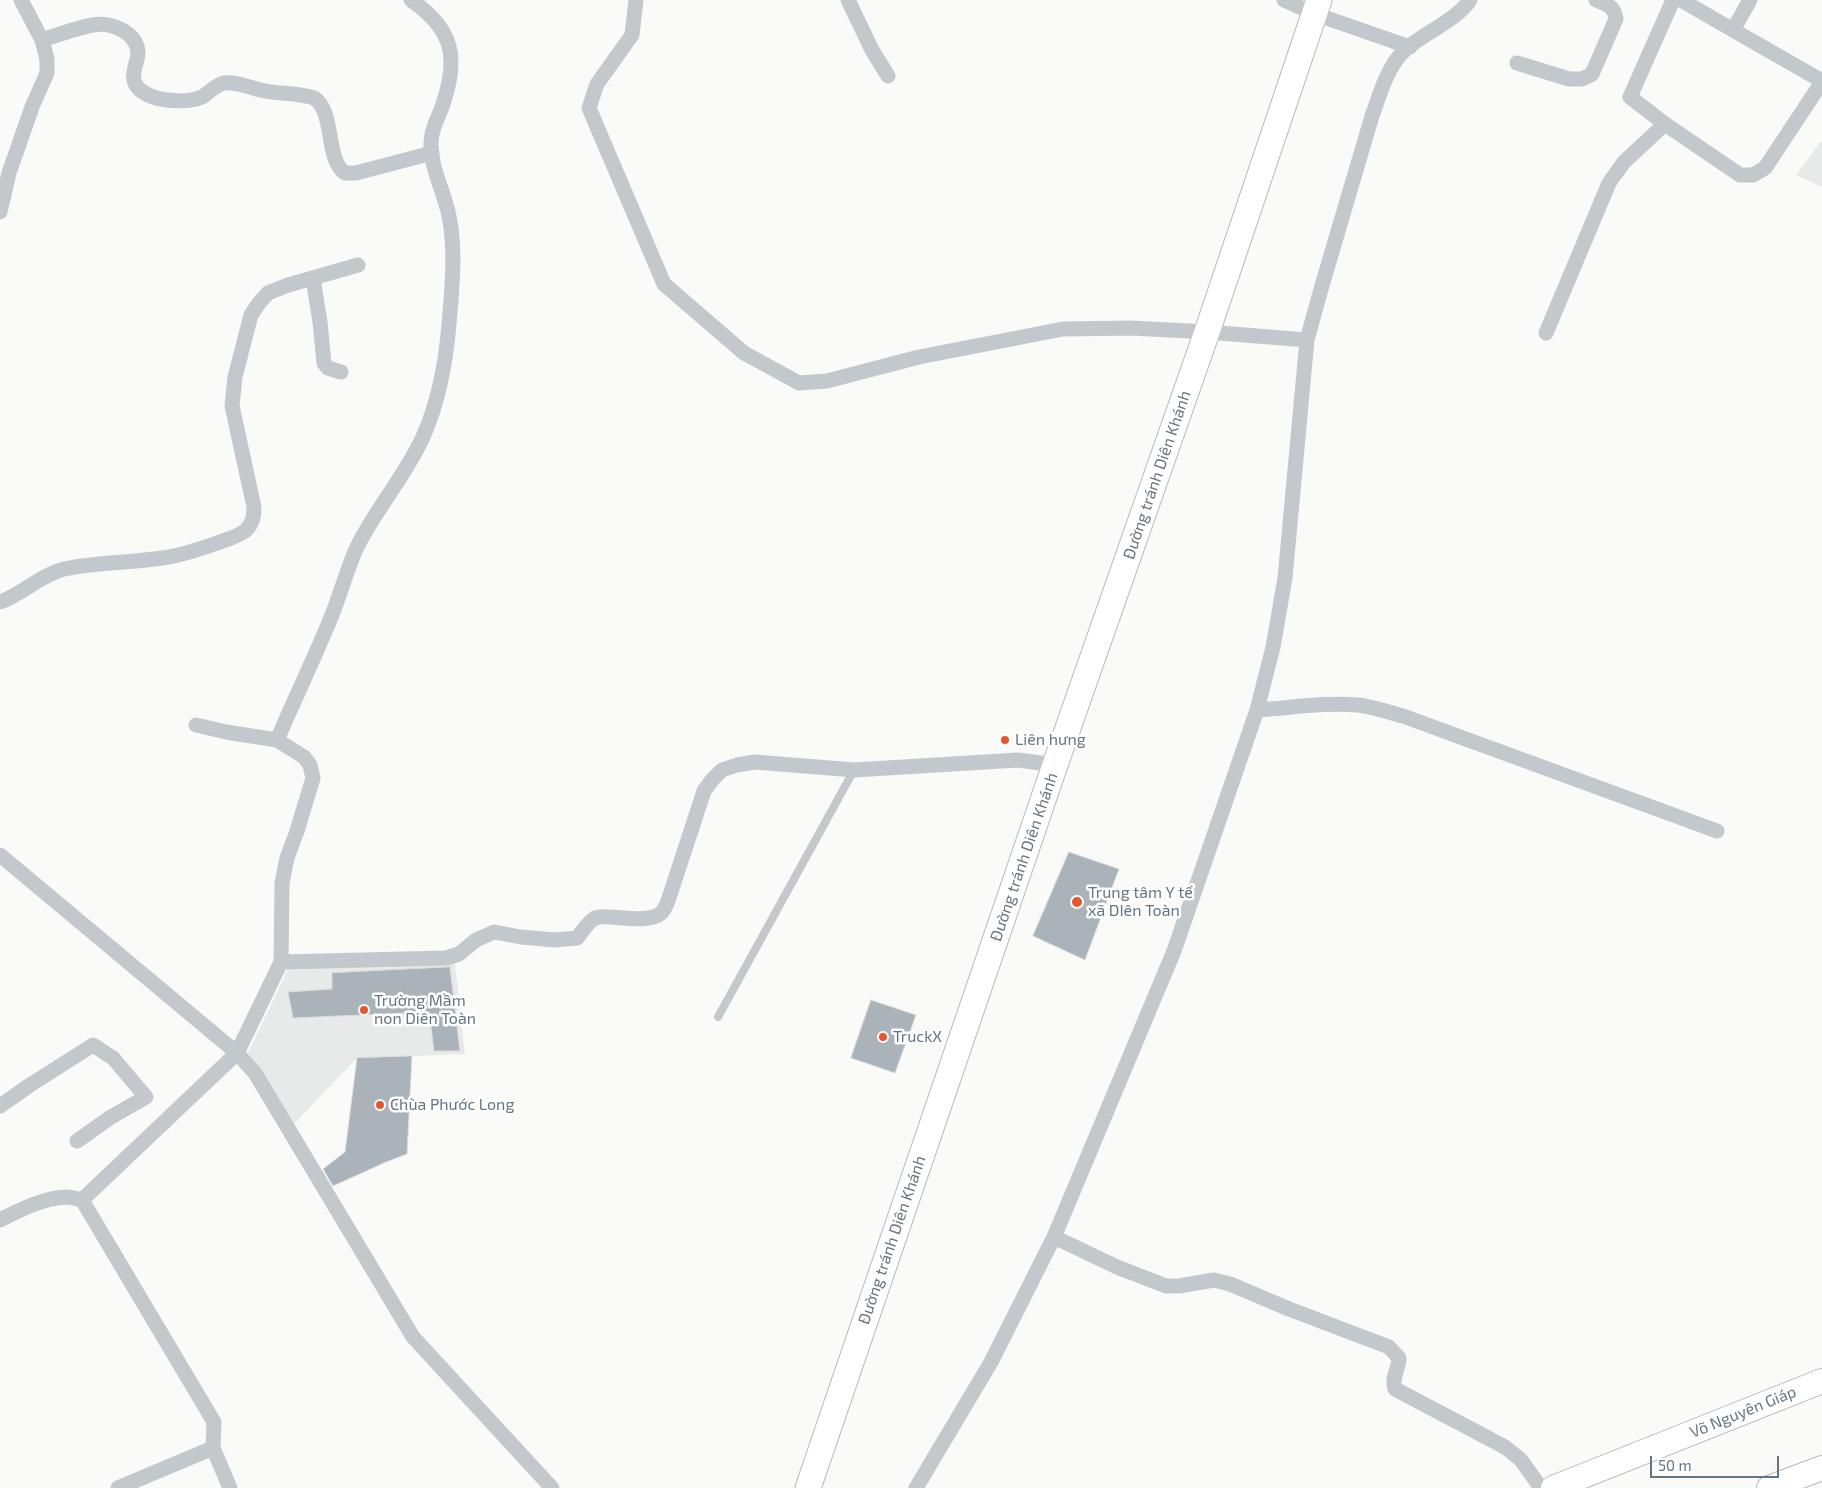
<!DOCTYPE html>
<html>
<head>
<meta charset="utf-8">
<style>
  body { margin:0 }
  #map { position:relative; width:1822px; height:1488px; overflow:hidden; background:#fafaf8; font-family:"Exo 2",sans-serif }
  canvas { display:block }
  .scale { position:absolute; left:1650px; top:1456px; width:129px; height:22px; box-sizing:border-box; border:2px solid #657683; border-top:0; padding-left:6px; font-size:15px; line-height:18px; white-space:nowrap; color:#657683; -webkit-text-stroke:4px #fff; paint-order:stroke }
</style>
</head>
<body>
<div id="map">
<canvas width="1822" height="1488"></canvas>
<div class="scale">50 m</div>
</div>
<script>
const g = document.querySelector('canvas').getContext('2d');
g.lineJoin = 'round';
function fillPath(path, color) {
  g.fillStyle = color;
  g.fill(path, 'evenodd');
}
function stroke(path, color, width, dash) {
  g.strokeStyle = color;
  g.lineWidth = width;
  g.lineCap = dash ? 'butt' : 'round';
  g.setLineDash(dash || []);
  g.stroke(path);
}
function label(font, color, halo, rows, align = 'center') {
  g.font = font + ' "Exo 2",sans-serif';
  g.lineWidth = 5;
  g.setLineDash([]);
  g.textBaseline = 'middle';
  g.strokeStyle = halo;
  g.fillStyle = color;
  for (const [text, x, y, turn = 0] of rows) {
    g.save();
    g.translate(x, y);
    g.rotate((+turn || 0) * Math.PI / 180);
    g.textAlign = isNaN(turn) ? turn : align;
    if (halo) g.strokeText(text, 0, 0);
    g.fillText(text, 0, 0);
    g.restore();
  }
}
fillPath(new Path2D(`
  M 1822,140 L 1822,187 L 1796,175 Z
  M 455,963 L 465,1054 L 357,1058 L 290,1128 L 271,1089 L 248,1053 L 289,967 Z`), '#e8e9e9');
const building = new Path2D(`
  M 1069,852 L 1119,869 L 1085,960 L 1033,936 Z
  M 450,967 L 460,1051 L 434,1051 L 429,1012 L 293,1018 L 288,992 L 332,989 L 332,973 Z
  M 871,1000 L 916,1015 L 895,1073 L 851,1058 Z
  M 412,1056 L 407,1154 L 386,1162 L 333,1186 L 323,1169 L 345,1152 L 357,1058 Z`);
fillPath(building, '#aab3b9');
stroke(building, '#dcdcda', 1);
const primary = new Path2D(`
  M 1553,1488 L 1822,1381
  M 1769,1488 L 1822,1468`);
const trunk = new Path2D(`
  M 808,1488 L 1055,765 L 1207,332 L 1319,0`);
stroke(primary, '#b5babe', 26);
stroke(trunk, '#b4b9bd', 27);
stroke(new Path2D(`
  M 718,1017 L 854,770`), '#c3c8cc', 8);
stroke(new Path2D(`
  M 636,0 L 632,35 L 597,84 L 589,108 L 664,284 L 744,353 L 799,383 L 827,381 L 919,357 L 1063,329 L 1131,328 L 1207,332 L 1307,340
  M 848,0 L 872,50 L 888,76
  M 1284,0 L 1315,14 L 1410,47
  M 1673,0 L 1630,97 L 1665,124 L 1740,175 L 1753,175 L 1765,168 L 1822,82
  M 1681,0 L 1733,30
  M 1750,0 L 1733,30 L 1822,81
  M 42,40 C 58,35 76,28 93,25 C 111,22 138,32 138,54 C 137,63 132,71 134,80 C 136,89 145,94 153,97 C 166,101 189,103 202,97 C 209,93 215,85 224,83 C 237,81 252,89 265,91 C 281,94 299,93 314,98 C 335,111 325,159 345,173 L 356,173 L 432,153
  M 1517,63 L 1569,79 L 1582,79 L 1592,74 L 1616,19 C 1614,5 1607,5 1596,0
  M 0,212 L 9,173 L 32,107 L 47,73 L 47,59 L 42,40 L 21,0
  M 313,278 L 320,322 L 324,363 L 328,368 L 341,372
  M 1546,333 L 1609,183 L 1624,162 L 1665,124
  M 0,602 C 23,594 40,575 64,569 C 96,562 130,563 162,558 C 181,556 200,549 217,543 C 227,539 237,537 245,531 C 253,524 254,516 254,507 L 232,406 L 235,377 L 251,315 L 259,303 L 268,293 L 288,285 L 358,265
  M 1257,710 C 1290,708 1325,702 1358,705 C 1374,707 1388,712 1403,716 L 1717,831
  M 196,725 L 226,732 L 277,740
  M 0,855 L 237,1053 L 255,1073 L 413,1337 L 552,1488
  M 281,962 L 446,958 L 459,954 L 476,940 L 494,932 L 521,937 L 555,940 L 577,938 C 583,931 587,923 595,918 C 600,916 605,917 611,917 C 624,918 654,923 663,911 C 665,908 667,904 668,901 L 704,791 L 712,780 L 722,770 L 737,765 L 755,762 L 854,770 L 1018,760 L 1055,765
  M 0,1106 L 30,1085 L 93,1045 L 113,1058 L 146,1097 L 111,1117 L 77,1141
  M 82,1200 L 214,1422 L 213,1448 L 230,1488
  M 0,1220 C 20,1210 43,1198 66,1197 C 71,1197 77,1199 82,1200 L 237,1053 L 281,962 L 282,883 L 287,858 L 297,831 L 313,778 L 310,765 L 304,757 L 277,740 C 295,698 315,657 332,615 C 341,592 347,569 357,547 C 376,509 405,476 423,437 C 438,403 446,361 449,324 C 452,289 456,250 449,216 C 444,191 430,167 431,142 C 431,128 439,117 443,104 C 459,57 453,29 411,0
  M 1054,1237 L 1117,1267 L 1166,1286 L 1179,1286 L 1214,1280 L 1230,1284 L 1289,1309 L 1389,1347 L 1399,1358 C 1399,1369 1391,1377 1395,1389 L 1505,1447 L 1521,1460 L 1541,1488
  M 118,1488 L 213,1448
  M 916,1488 L 991,1362 L 1054,1237 L 1174,951 L 1257,710 L 1273,647 L 1285,578 L 1307,340 L 1321,289 L 1372,116 C 1379,97 1385,75 1397,59 C 1415,35 1454,24 1470,0`), '#c3c8cc', 15);
stroke(primary, '#fff', 24);
stroke(trunk, '#fff', 25);
for (const [x, y, r, color] of [
  [1005,740,5,"#e4572e"],
  [1077,902,6,"#e4572e"],
  [364,1010,5,"#e4572e"],
  [883,1037,5,"#e4572e"],
  [380,1105,5,"#e4572e"]
]) {
  const dot = new Path2D();
  dot.arc(x, y, r, 0, 2 * Math.PI);
  g.fillStyle = color;
  g.fill(dot);
  stroke(dot, '#fff', 2);
}
label('16px', '#657683', '#fff', [
  ["Đường tránh Diên Khánh",1157,475,-71],
  ["Đường tránh Diên Khánh",1024,857,-71],
  ["Đường tránh Diên Khánh",892,1240,-71],
  ["Võ Nguyên Giáp",1743,1412,-22]
]);
label('16px', '#657683', '#fff', [
  ["Liên hưng",1015,740],
  ["Trung tâm Y tế",1088,893],
  ["xã DIên Toàn",1088,911],
  ["Trường Mầm",374,1001],
  ["non Diên Toàn",374,1019],
  ["TruckX",893,1037],
  ["Chùa Phước Long",390,1105]
], 'left');
</script>
</body>
</html>
